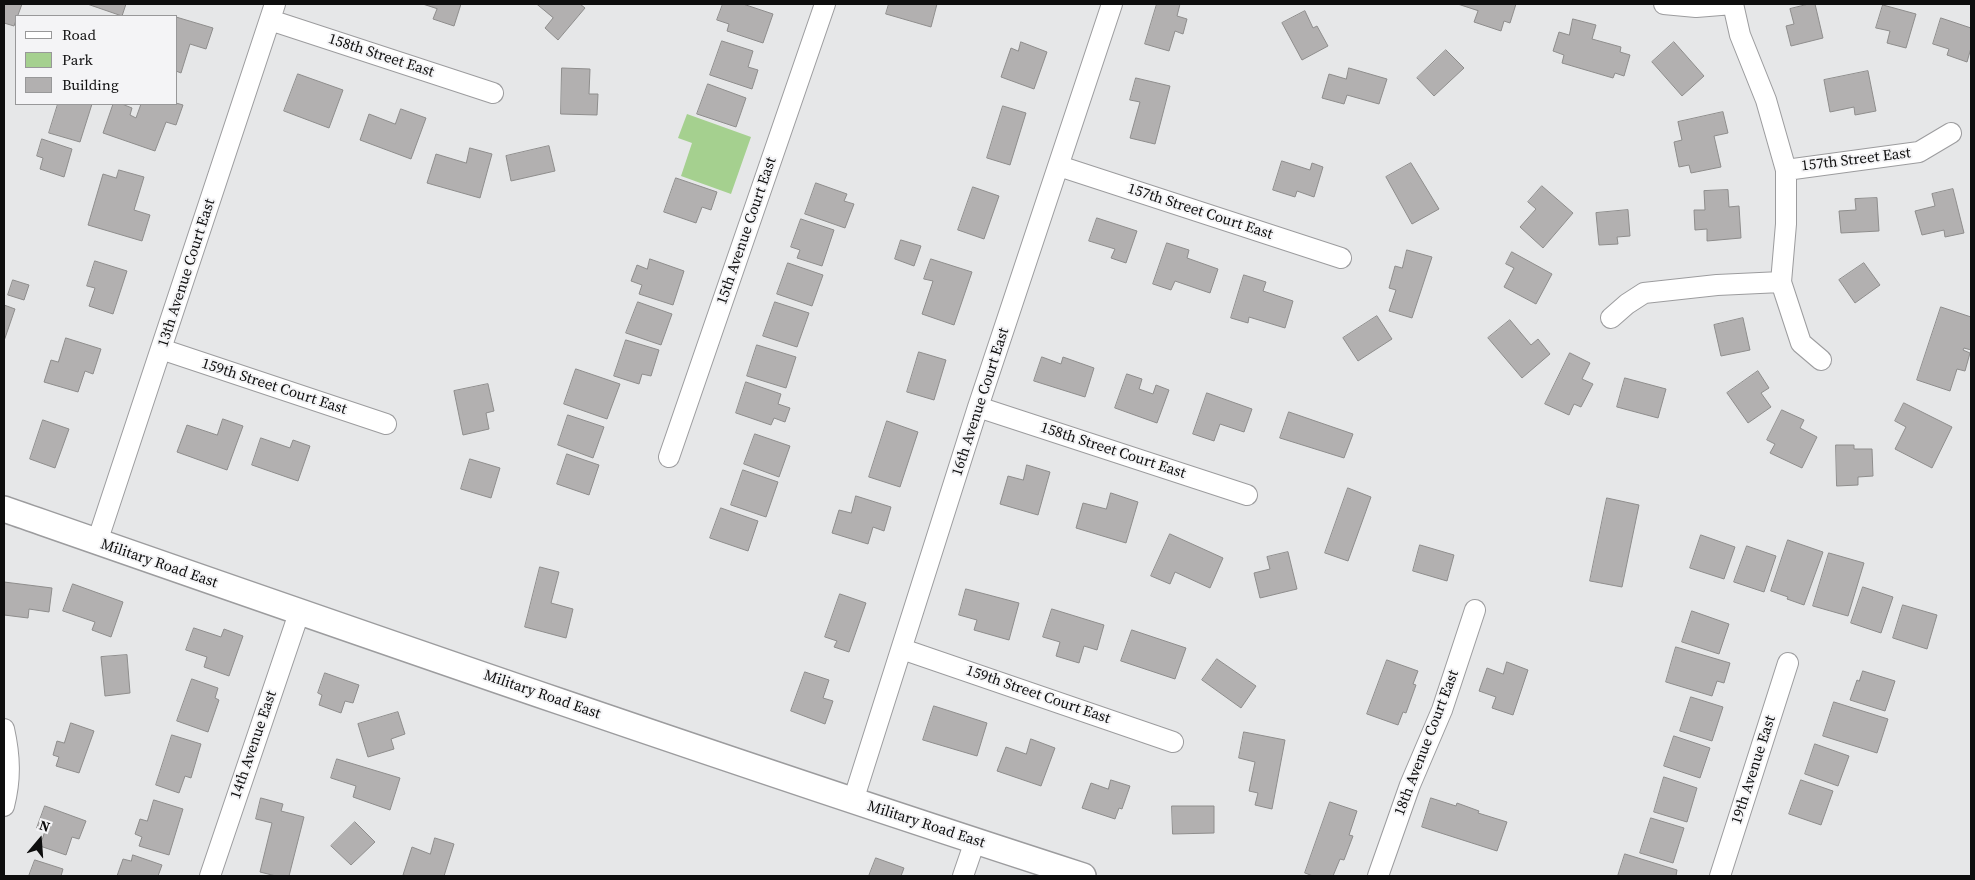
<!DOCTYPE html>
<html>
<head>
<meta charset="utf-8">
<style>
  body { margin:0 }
  #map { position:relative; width:1975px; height:880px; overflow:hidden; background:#e6e7e8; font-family:"Source Serif 4",serif }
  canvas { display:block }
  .frame { position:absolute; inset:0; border:5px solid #0e0e0e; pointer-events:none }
  .legend { position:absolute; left:15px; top:15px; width:162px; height:90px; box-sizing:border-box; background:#f4f4f6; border:1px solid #989899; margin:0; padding:6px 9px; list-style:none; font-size:15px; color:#0e0e0e }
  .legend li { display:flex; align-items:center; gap:10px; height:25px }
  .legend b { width:25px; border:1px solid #989899 }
  .north { position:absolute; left:15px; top:815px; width:50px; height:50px; -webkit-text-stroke:4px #f4f4f6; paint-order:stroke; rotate:18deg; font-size:14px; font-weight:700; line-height:20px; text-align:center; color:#0e0e0e }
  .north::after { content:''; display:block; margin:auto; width:18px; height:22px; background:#0e0e0e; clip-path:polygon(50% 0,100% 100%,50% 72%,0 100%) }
</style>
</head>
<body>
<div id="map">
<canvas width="1975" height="880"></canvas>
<div class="frame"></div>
<ul class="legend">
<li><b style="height:6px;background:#fff"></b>Road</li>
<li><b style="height:14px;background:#a5d08f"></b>Park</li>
<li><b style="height:14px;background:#b2b0b0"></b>Building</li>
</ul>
<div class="north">N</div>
</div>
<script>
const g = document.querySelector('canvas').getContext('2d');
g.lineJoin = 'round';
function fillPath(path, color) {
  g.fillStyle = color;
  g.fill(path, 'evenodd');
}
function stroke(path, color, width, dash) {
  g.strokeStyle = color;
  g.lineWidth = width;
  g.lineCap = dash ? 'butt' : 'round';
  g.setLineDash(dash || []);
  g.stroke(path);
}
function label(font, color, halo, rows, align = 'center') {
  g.font = font + ' "Source Serif 4",serif';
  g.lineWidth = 4;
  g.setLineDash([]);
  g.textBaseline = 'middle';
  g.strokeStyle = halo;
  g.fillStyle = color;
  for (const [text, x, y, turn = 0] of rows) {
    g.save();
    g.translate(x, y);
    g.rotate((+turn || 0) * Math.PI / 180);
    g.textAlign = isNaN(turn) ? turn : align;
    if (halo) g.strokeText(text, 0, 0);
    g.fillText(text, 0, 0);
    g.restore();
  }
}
fillPath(new Path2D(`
  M 687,114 L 751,137 L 731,194 L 681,176 L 692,143 L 678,138 Z`), '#a5d08f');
const building = new Path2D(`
  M 4,4 L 22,4 L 14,26 L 4,23 Z
  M 91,4 L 126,4 L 122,16 L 90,5 Z
  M 423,4 L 461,4 L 454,26 L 433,19 L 437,9 Z
  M 537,4 L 580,4 L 585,8 L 558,40 L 545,28 L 553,18 Z
  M 723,4 L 743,4 L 773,14 L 763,43 L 727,31 L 729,24 L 717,20 Z
  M 889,4 L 937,4 L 931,27 L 886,14 Z
  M 1157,4 L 1180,4 L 1177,16 L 1187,19 L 1183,34 L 1175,31 L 1169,51 L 1145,44 Z
  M 1458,4 L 1516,4 L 1510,23 L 1504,21 L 1501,31 L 1474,22 L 1478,11 Z
  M 1809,4 L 1815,4 L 1823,38 L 1791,46 L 1786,26 L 1794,24 L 1790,9 Z
  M 1883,5 L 1916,14 L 1906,48 L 1887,43 L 1890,31 L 1876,28 Z
  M 1305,11 L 1313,28 L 1317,26 L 1328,46 L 1302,60 L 1282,23 Z
  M 176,17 L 213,28 L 206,49 L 190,44 L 181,73 L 176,71 Z
  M 1941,18 L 1971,28 L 1971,48 L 1967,62 L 1947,55 L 1949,49 L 1933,44 Z
  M 1573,19 L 1596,25 L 1592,39 L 1621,47 L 1620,52 L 1630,55 L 1624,76 L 1615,73 L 1613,78 L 1562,63 L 1564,55 L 1553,51 L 1559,32 L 1569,35 Z
  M 722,41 L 753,51 L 748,67 L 758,70 L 752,89 L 710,75 Z
  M 1021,42 L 1047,52 L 1034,89 L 1001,77 L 1011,48 L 1018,51 Z
  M 1674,42 L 1704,76 L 1682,96 L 1652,62 Z
  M 1446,50 L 1464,68 L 1434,96 L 1417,78 Z
  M 562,68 L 590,69 L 589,94 L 598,94 L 597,115 L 561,114 Z
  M 1349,68 L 1387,79 L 1379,104 L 1347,95 L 1344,104 L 1322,98 L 1329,74 L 1346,79 Z
  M 1868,71 L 1876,111 L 1855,115 L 1854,107 L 1830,112 L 1824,80 Z
  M 298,74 L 343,90 L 329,128 L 284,111 Z
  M 1136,78 L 1170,86 L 1155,144 L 1130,138 L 1140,102 L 1130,100 Z
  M 708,84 L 746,98 L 736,127 L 697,114 Z
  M 176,103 L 183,105 L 176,125 L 166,122 L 155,151 L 103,133 L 113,104 L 122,104 L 132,108 L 130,115 L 136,118 L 141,104 Z
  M 58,104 L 92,104 L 80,142 L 49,133 Z
  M 1003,106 L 1026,113 L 1010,165 L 987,158 Z
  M 401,109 L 426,118 L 411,159 L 360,140 L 369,114 L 395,124 Z
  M 1723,112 L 1728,133 L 1714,136 L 1721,167 L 1691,173 L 1689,165 L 1679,167 L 1674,142 L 1682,140 L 1678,122 Z
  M 42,139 L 72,149 L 64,177 L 40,169 L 43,158 L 37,156 Z
  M 549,146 L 555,171 L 511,181 L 506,156 Z
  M 470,148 L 492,154 L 480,198 L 427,183 L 436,154 L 466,163 Z
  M 1282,161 L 1310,170 L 1312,163 L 1323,167 L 1314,197 L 1297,191 L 1295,197 L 1273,190 Z
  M 1411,163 L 1439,209 L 1412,224 L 1386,177 Z
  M 119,170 L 144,177 L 134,210 L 150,215 L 142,241 L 88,225 L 103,174 L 116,178 Z
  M 676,178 L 717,192 L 711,210 L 702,207 L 696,223 L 664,212 Z
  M 816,183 L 847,194 L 844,201 L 854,204 L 845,228 L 805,214 Z
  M 1542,186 L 1573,213 L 1543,248 L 1520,227 L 1536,209 L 1528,202 Z
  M 973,187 L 999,196 L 984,239 L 958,230 Z
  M 1953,189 L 1964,233 L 1945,237 L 1944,230 L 1922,235 L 1915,211 L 1935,206 L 1932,194 Z
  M 1728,190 L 1729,207 L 1739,206 L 1741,238 L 1707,241 L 1707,229 L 1695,230 L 1694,210 L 1705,210 L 1704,191 Z
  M 1877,198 L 1879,231 L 1841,233 L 1839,211 L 1856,210 L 1855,199 Z
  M 1628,210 L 1630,236 L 1617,237 L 1618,244 L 1599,245 L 1596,213 Z
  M 1097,218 L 1137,231 L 1126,263 L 1111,258 L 1115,249 L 1089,241 Z
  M 801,219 L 834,230 L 822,266 L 797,258 L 800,250 L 791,247 Z
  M 901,240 L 921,246 L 914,266 L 895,259 Z
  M 1167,243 L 1189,250 L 1187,258 L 1218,269 L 1210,293 L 1175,281 L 1171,290 L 1153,284 Z
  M 1407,250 L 1432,257 L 1412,318 L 1389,311 L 1396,290 L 1389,288 L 1395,266 L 1402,268 Z
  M 1512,252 L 1552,274 L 1536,304 L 1504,287 L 1514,268 L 1506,264 Z
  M 650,259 L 684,271 L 673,305 L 639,294 L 642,285 L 631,281 L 637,265 L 647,269 Z
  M 931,259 L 972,272 L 954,325 L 922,314 L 933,281 L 924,279 Z
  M 95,261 L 127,271 L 113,314 L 89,306 L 95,288 L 87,286 Z
  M 788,263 L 823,275 L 812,306 L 777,294 Z
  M 1864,263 L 1880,285 L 1855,303 L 1839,280 Z
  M 1244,275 L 1266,282 L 1263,291 L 1293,301 L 1285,328 L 1249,317 L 1248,323 L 1231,318 Z
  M 13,280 L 29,285 L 24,300 L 8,295 Z
  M 638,302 L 672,314 L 661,345 L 626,333 Z
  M 775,302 L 809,313 L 797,347 L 763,336 Z
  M 4,305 L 15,309 L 4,341 Z
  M 1941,307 L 1971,317 L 1971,350 L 1964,348 L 1963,350 L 1970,353 L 1965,371 L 1957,369 L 1950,391 L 1917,380 Z
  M 1377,316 L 1392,339 L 1358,361 L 1343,338 Z
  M 1743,318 L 1750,350 L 1721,356 L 1714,325 Z
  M 1510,320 L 1531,345 L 1538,339 L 1550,354 L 1522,378 L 1488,338 Z
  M 66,338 L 101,349 L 93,374 L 85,371 L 78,392 L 44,382 L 51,360 L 58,362 Z
  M 626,340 L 659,350 L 651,376 L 642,374 L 639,384 L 614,376 Z
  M 757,345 L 796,357 L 786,388 L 747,376 Z
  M 919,352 L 946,360 L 934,400 L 907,392 Z
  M 1570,353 L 1590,363 L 1582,379 L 1593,384 L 1581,407 L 1574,404 L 1569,415 L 1545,404 Z
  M 1042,357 L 1061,364 L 1063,357 L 1094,368 L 1085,397 L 1034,381 Z
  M 576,369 L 620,384 L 607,419 L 564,404 Z
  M 1758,371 L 1769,388 L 1761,393 L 1771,407 L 1748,423 L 1727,393 Z
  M 1127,374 L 1142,379 L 1139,389 L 1153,394 L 1156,385 L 1169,390 L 1157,423 L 1115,408 Z
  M 1625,378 L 1666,389 L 1658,418 L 1617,407 Z
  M 746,382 L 781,394 L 778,404 L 790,408 L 785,422 L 774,418 L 771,425 L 736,413 Z
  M 488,384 L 494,411 L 486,413 L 489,429 L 463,435 L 454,391 Z
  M 1207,393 L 1252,409 L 1244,432 L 1220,424 L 1214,441 L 1193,434 Z
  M 1904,403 L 1952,427 L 1932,468 L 1895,449 L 1906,427 L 1895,421 Z
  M 1782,410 L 1804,420 L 1800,428 L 1817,437 L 1802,468 L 1770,453 L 1775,444 L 1767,440 Z
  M 1289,412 L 1353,434 L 1344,458 L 1280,438 Z
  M 568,415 L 604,427 L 593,458 L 558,445 Z
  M 223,419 L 243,426 L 227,470 L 177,452 L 187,425 L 217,435 Z
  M 43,420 L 69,429 L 55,468 L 30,459 Z
  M 887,421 L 918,432 L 900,487 L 869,477 Z
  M 755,434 L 790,446 L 779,477 L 744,464 Z
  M 261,438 L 290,448 L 293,440 L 310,446 L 298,481 L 252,465 Z
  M 1836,445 L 1854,445 L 1854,449 L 1872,449 L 1873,476 L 1858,477 L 1858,485 L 1837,486 Z
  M 567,454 L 599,465 L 589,495 L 557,484 Z
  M 470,459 L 500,468 L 491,498 L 461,489 Z
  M 1027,465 L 1050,472 L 1038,515 L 1000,504 L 1008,476 L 1023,480 Z
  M 743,470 L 778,482 L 766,517 L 731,505 Z
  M 1348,488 L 1371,497 L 1348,561 L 1325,553 Z
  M 1111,493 L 1138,502 L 1126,543 L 1076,528 L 1083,503 L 1106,509 Z
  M 856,496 L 891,507 L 884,531 L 873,527 L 868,544 L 832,533 L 839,510 L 851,513 Z
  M 1607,498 L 1639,505 L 1622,587 L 1590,581 Z
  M 721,508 L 758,521 L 748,551 L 710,538 Z
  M 1170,534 L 1223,558 L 1210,588 L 1175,572 L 1170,584 L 1151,576 Z
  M 1701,535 L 1735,547 L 1724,579 L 1690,568 Z
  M 1788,540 L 1823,552 L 1804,605 L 1787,599 L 1788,597 L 1771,591 Z
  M 1420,545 L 1454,555 L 1447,581 L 1413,571 Z
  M 1747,546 L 1776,556 L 1764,592 L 1734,582 Z
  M 1288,552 L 1297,589 L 1260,598 L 1254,573 L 1270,569 L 1267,557 Z
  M 1829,553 L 1864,563 L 1848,616 L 1813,606 Z
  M 540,567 L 559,572 L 551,603 L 573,609 L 566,638 L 525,627 Z
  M 4,582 L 52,588 L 49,612 L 29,609 L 28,618 L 4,615 Z
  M 73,584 L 123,602 L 111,637 L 92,630 L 95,622 L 63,611 Z
  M 1863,587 L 1893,597 L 1881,633 L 1851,623 Z
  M 966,589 L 1019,603 L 1009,640 L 974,630 L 977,620 L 959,615 Z
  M 840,594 L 866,603 L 849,652 L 834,647 L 837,641 L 825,637 Z
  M 1903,605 L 1937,615 L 1927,649 L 1893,638 Z
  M 1052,609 L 1104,625 L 1097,650 L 1084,646 L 1079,663 L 1056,656 L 1060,642 L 1043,637 Z
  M 1692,611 L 1729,624 L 1719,654 L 1682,642 Z
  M 194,628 L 221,637 L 224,629 L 243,636 L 229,676 L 204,667 L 207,657 L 186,650 Z
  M 1132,630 L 1186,648 L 1175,679 L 1121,661 Z
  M 1676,647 L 1730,663 L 1724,683 L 1717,681 L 1712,696 L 1666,682 Z
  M 127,655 L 130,693 L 105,696 L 101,657 Z
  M 1217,659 L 1256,686 L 1241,708 L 1202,680 Z
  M 1387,660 L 1418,671 L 1413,684 L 1416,685 L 1406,713 L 1403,712 L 1398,725 L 1367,714 Z
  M 1507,662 L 1528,670 L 1513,715 L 1492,708 L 1496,697 L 1479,691 L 1487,668 L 1503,674 Z
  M 1863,671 L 1895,681 L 1885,711 L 1850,700 L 1857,680 L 1859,681 Z
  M 805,672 L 829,680 L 823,698 L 833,701 L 825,724 L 791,711 Z
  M 325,673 L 359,685 L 353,703 L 345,701 L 341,713 L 319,705 L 322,695 L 318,693 Z
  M 192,679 L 218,688 L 215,698 L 219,700 L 208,732 L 177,721 Z
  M 1691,697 L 1723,707 L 1712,741 L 1680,731 Z
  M 1834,702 L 1888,719 L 1877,753 L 1823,736 Z
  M 934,706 L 987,723 L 977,756 L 923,740 Z
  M 398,712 L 405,734 L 391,739 L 394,749 L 368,757 L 358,724 Z
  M 71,723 L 94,731 L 79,773 L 56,766 L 59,757 L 53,755 L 57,741 L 64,743 Z
  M 1244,732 L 1285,740 L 1272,809 L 1255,805 L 1258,793 L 1249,791 L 1255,762 L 1239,758 Z
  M 172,735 L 201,744 L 191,778 L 185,776 L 179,793 L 156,785 Z
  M 1674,736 L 1710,748 L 1700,778 L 1664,766 Z
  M 1031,739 L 1055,748 L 1041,786 L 997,771 L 1006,747 L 1026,754 Z
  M 1815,744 L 1849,756 L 1838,786 L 1805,774 Z
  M 337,759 L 400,778 L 390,810 L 353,797 L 356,786 L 331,778 Z
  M 1664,777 L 1697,788 L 1687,822 L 1654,812 Z
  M 1111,780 L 1130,786 L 1122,809 L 1119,808 L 1115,819 L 1082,808 L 1091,783 L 1108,789 Z
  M 1801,780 L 1833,791 L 1821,825 L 1789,814 Z
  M 261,798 L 283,804 L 281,811 L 304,817 L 289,876 L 276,876 L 260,872 L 272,823 L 256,819 Z
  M 1431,798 L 1456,806 L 1457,803 L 1479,811 L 1478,813 L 1507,822 L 1497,851 L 1422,827 Z
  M 154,800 L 183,809 L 169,855 L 139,846 L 142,837 L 135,834 L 140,819 L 147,821 Z
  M 1330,802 L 1357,811 L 1349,835 L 1353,836 L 1344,860 L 1340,859 L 1333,876 L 1313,876 L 1305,873 Z
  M 45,806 L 86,821 L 79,839 L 72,837 L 66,855 L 40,846 L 45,831 L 37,828 Z
  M 1172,806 L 1214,806 L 1214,833 L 1173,834 Z
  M 1651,818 L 1684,828 L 1673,863 L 1640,853 Z
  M 355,822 L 375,842 L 351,865 L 331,846 Z
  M 435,838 L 454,844 L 444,876 L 408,876 L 403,875 L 412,847 L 430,854 Z
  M 1625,854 L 1677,870 L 1676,876 L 1618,876 Z
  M 133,855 L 162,865 L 158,876 L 117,876 L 123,859 L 131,861 Z
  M 876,858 L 904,868 L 901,876 L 869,876 Z
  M 35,860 L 63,869 L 61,876 L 29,876 Z`);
fillPath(building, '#b2b0b0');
stroke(building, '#8e8d8c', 1);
const minor = new Path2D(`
  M 1664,4 L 1696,7 L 1733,4
  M 1733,4 L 1740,35 L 1766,100 L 1786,170 L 1786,224 L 1781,282 L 1801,343 L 1821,360
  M 270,20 L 493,93
  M 1059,166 L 1341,258
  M 1786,170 L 1919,152 L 1951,133
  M 1611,318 L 1627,304 L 1644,293 L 1717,285 L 1781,282
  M 161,349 L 386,424
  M 978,407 L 1247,495
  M 669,457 L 825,4
  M 97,542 L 275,4
  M 902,649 L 1173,742
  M 4,729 C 10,756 11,779 4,806
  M 853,801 L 978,407 L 1112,4
  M 210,876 L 299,613
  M 963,876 L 975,841
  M 1378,876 L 1410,785 L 1442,710 L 1475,610
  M 1720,876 L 1788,663`);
const tertiary = new Path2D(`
  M 4,509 C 363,634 721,759 1083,876`);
stroke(minor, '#9c9c9e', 22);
stroke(tertiary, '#9c9c9e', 28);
stroke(minor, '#fff', 20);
stroke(tertiary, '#fff', 25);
label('15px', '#0e0e0e', '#f4f4f6', [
  ["158th Street East",381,56,18],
  ["157th Street East",1856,160,-7],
  ["157th Street Court East",1200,212,18],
  ["15th Avenue Court East",747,231,-71],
  ["13th Avenue Court East",187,273,-72],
  ["159th Street Court East",274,387,18],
  ["16th Avenue Court East",981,402,-72],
  ["158th Street Court East",1113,451,18],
  ["Military Road East",159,564,19],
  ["Military Road East",542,695,19],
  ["159th Street Court East",1038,695,19],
  ["18th Avenue Court East",1427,743,-69],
  ["14th Avenue East",254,745,-71],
  ["19th Avenue East",1754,770,-72],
  ["Military Road East",926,825,18]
]);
</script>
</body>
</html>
